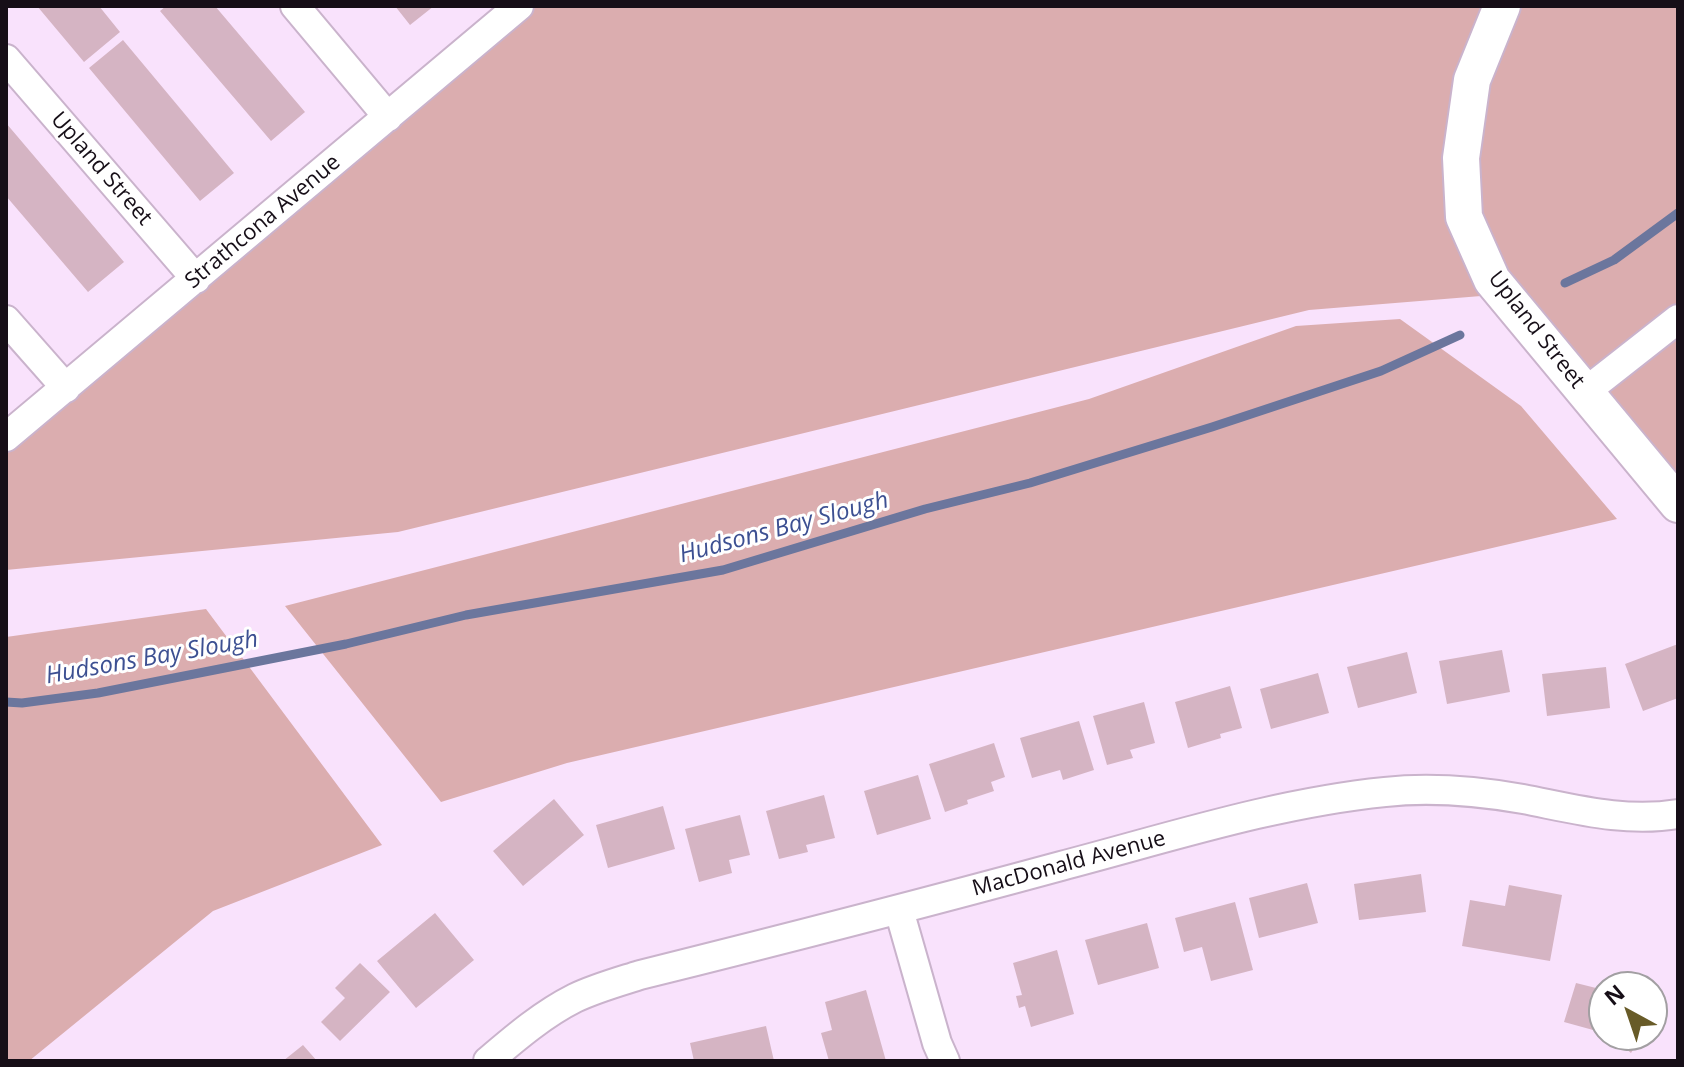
<!DOCTYPE html>
<html>
<head>
<meta charset="utf-8">
<style>
  body { margin:0 }
  #map { position:relative; width:1684px; height:1067px; overflow:hidden; background:#f9e2fc; font-family:"Open Sans",sans-serif }
  canvas { display:block }
  .frame { position:absolute; inset:0; border:8px solid #160e17; pointer-events:none }
  .north { position:absolute; left:1588px; top:971px; width:80px; height:80px; box-sizing:border-box; background:#fff; border:2px solid #a29fa2; border-radius:50%; rotate:320deg; font-size:22px; font-weight:700; line-height:32px; text-align:center; color:#160e17 }
  .north::after { content:''; display:block; margin:auto; width:28px; height:36px; background:#685b28; clip-path:polygon(50% 0,100% 100%,50% 72%,0 100%) }
</style>
</head>
<body>
<div id="map">
<canvas width="1684" height="1067"></canvas>
<div class="frame"></div>
<div class="north">N</div>
</div>
<script>
const g = document.querySelector('canvas').getContext('2d');
g.lineJoin = 'round';
function fillPath(path, color) {
  g.fillStyle = color;
  g.fill(path, 'evenodd');
}
function stroke(path, color, width, dash) {
  g.strokeStyle = color;
  g.lineWidth = width;
  g.lineCap = dash ? 'butt' : 'round';
  g.setLineDash(dash || []);
  g.stroke(path);
}
function label(font, color, halo, rows, align = 'center') {
  g.font = font + ' "Open Sans",sans-serif';
  g.lineWidth = 6;
  g.setLineDash([]);
  g.textBaseline = 'middle';
  g.strokeStyle = halo;
  g.fillStyle = color;
  for (const [text, x, y, turn = 0] of rows) {
    g.save();
    g.translate(x, y);
    g.rotate((+turn || 0) * Math.PI / 180);
    g.textAlign = isNaN(turn) ? turn : align;
    if (halo) g.strokeText(text, 0, 0);
    g.fillText(text, 0, 0);
    g.restore();
  }
}
fillPath(new Path2D(`
  M 516,6 L 1678,6 L 1678,503 L 1518,293 L 1309,310 L 398,532 L 6,570 L 6,444 Z
  M 1400,319 L 1521,406 L 1617,519 L 567,763 L 441,802 L 285,606 L 1089,399 L 1296,326 Z
  M 206,609 L 382,845 L 213,911 L 29,1061 L 6,1061 L 6,637 Z`), '#dbadaf');
stroke(new Path2D(`
  M 1565,283 L 1614,260 L 1678,213
  M 6,702 L 22,703 L 98,693 L 346,644 L 466,615 L 723,570 L 925,509 L 1030,483 L 1212,427 L 1381,371 L 1460,335`), '#6b769d', 9);
fillPath(new Path2D(`
  M 37,6 L 99,6 L 120,32 L 84,62 Z
  M 166,6 L 215,6 L 305,112 L 271,141 L 160,11 Z
  M 395,6 L 434,6 L 410,25 Z
  M 123,40 L 234,173 L 200,201 L 89,68 Z
  M 6,123 L 124,262 L 88,292 L 6,196 Z
  M 1678,644 L 1678,698 L 1643,711 L 1625,664 Z
  M 1502,650 L 1510,692 L 1447,704 L 1439,661 Z
  M 1407,652 L 1417,693 L 1358,708 L 1347,667 Z
  M 1606,667 L 1610,708 L 1547,716 L 1542,674 Z
  M 1318,673 L 1329,713 L 1271,729 L 1260,689 Z
  M 1230,686 L 1242,728 L 1220,734 L 1221,738 L 1188,748 L 1175,702 Z
  M 1144,702 L 1155,743 L 1130,750 L 1133,758 L 1107,765 L 1093,716 Z
  M 1079,721 L 1094,770 L 1063,780 L 1060,770 L 1032,778 L 1020,738 Z
  M 994,743 L 1005,777 L 991,782 L 994,791 L 967,800 L 968,804 L 945,812 L 929,764 Z
  M 918,775 L 931,819 L 877,835 L 864,791 Z
  M 824,795 L 835,838 L 806,845 L 808,852 L 779,859 L 766,811 Z
  M 554,799 L 584,835 L 523,886 L 493,851 Z
  M 663,806 L 675,849 L 608,868 L 596,825 Z
  M 740,815 L 750,855 L 729,860 L 732,873 L 699,882 L 685,829 Z
  M 1421,874 L 1426,912 L 1359,920 L 1354,884 Z
  M 1307,883 L 1318,923 L 1259,938 L 1249,898 Z
  M 1509,885 L 1562,895 L 1550,961 L 1462,946 L 1470,900 L 1505,906 Z
  M 1235,902 L 1253,970 L 1211,981 L 1202,947 L 1184,952 L 1175,918 Z
  M 435,913 L 474,960 L 416,1008 L 377,961 Z
  M 1147,923 L 1159,968 L 1098,985 L 1085,940 Z
  M 1057,950 L 1074,1014 L 1031,1027 L 1025,1006 L 1019,1008 L 1016,996 L 1022,995 L 1013,963 Z
  M 360,963 L 390,992 L 340,1041 L 321,1022 L 345,998 L 335,988 Z
  M 1576,983 L 1604,990 L 1604,1033 L 1564,1022 Z
  M 866,990 L 886,1061 L 829,1061 L 821,1033 L 832,1030 L 825,1002 Z
  M 766,1026 L 774,1061 L 694,1061 L 690,1043 Z
  M 1609,1035 L 1642,1035 L 1631,1053 Z
  M 303,1045 L 317,1061 L 283,1061 Z`), '#d5b4c3');
const minor = new Path2D(`
  M 295,6 L 388,117
  M 6,59 L 196,279
  M 6,320 L 66,388
  M 1585,392 L 1678,319
  M 6,437 L 519,6
  M 899,910 L 937,1043 L 945,1061
  M 488,1061 C 515,1038 543,1014 575,998 C 596,988 618,982 640,975 C 781,940 921,904 1061,866 C 1168,838 1275,803 1385,792 C 1431,787 1477,791 1523,799 C 1575,809 1625,823 1678,814`);
const tertiary = new Path2D(`
  M 1502,6 L 1472,80 L 1461,158 L 1464,217 L 1492,280 L 1678,504`);
stroke(minor, '#cab3cc', 32);
stroke(tertiary, '#cab3cc', 40);
stroke(minor, '#fff', 28);
stroke(tertiary, '#fff', 36);
label('22px', '#160e17', '#fff', [
  ["Upland Street",101,169,49],
  ["Strathcona Avenue",263,222,-40],
  ["Upland Street",1536,330,52],
  ["MacDonald Avenue",1069,864,-15]
]);
label('italic 24px', '#3d5092', '#fff', [
  ["Hudsons Bay Slough",784,528,-15],
  ["Hudsons Bay Slough",152,658,-10]
]);
</script>
</body>
</html>
